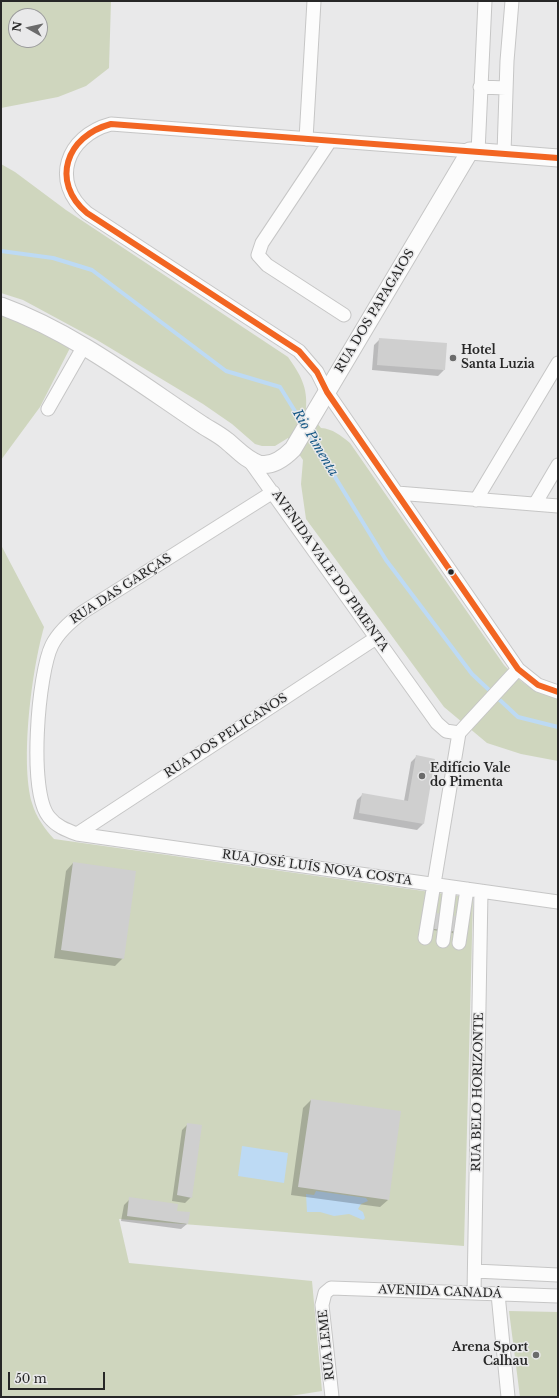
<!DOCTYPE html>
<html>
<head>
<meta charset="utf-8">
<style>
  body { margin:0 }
  #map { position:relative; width:559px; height:1398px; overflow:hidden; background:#e9e9ea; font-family:"Libre Baskerville",serif }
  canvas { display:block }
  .frame { position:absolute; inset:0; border:2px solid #272727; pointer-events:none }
  .north { position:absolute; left:8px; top:8px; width:40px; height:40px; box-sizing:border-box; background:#e9e9ea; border:1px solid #9b9b9c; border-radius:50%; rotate:278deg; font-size:11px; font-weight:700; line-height:16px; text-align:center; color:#272727 }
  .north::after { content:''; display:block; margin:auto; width:14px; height:18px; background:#6b6b6b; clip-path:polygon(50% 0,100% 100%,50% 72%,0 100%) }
  .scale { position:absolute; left:8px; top:1372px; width:97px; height:18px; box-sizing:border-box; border:2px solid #272727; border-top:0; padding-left:5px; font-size:12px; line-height:14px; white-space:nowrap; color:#272727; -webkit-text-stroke:3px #e9e9ea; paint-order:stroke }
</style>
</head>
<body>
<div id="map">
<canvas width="559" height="1398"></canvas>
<div class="frame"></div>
<div class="north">N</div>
<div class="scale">50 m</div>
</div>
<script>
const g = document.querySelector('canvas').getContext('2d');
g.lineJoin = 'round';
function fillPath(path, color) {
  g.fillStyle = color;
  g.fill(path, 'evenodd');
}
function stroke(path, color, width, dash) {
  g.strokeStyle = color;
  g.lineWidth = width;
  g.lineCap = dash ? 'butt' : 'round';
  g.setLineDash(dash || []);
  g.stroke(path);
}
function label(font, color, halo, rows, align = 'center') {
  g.font = font + ' "Libre Baskerville",serif';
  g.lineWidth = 3;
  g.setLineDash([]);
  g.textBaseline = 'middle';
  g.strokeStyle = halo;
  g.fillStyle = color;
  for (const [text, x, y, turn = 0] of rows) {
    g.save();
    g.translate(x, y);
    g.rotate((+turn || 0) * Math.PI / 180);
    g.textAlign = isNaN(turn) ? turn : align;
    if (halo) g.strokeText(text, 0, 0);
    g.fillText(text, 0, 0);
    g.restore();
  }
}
fillPath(new Path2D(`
  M 1,1 L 111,1 L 109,68 L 86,86 L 58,97 L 1,108 ZM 16,16 L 40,16 L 40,40 L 16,40 Z
  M 1,164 L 15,172 L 66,210 L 288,357 C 300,374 308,387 306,409 L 321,428 C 333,429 340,435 350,443 L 504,665 C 523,684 531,691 558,697 L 558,761 L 521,754 L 487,743 L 444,707 L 306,519 L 301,484 L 303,460 L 288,438 L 275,446 L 262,446 L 255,444 L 232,424 L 203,404 L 97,340 L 23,300 L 1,293 Z
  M 1,313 L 71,346 L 40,407 L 1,460 Z
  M 1,545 L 44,627 C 32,669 20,761 32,803 C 36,817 45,829 54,839 L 473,898 L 464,1246 L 119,1219 L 129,1263 L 312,1281 L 322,1391 L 284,1397 L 1,1397 Z
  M 509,1311 L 558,1312 L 558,1397 L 520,1397 Z`), '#cfd6be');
fillPath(new Path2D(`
  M 242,1146 L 288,1153 L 284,1183 L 238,1176 Z
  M 316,1191 L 366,1198 L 368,1201 L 361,1204 L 358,1209 L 363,1212 L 365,1218 L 363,1220 L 349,1214 L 334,1216 L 320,1212 L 307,1212 L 306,1194 L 314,1195 Z`), '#bddaf4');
fillPath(new Path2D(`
  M 380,339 L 444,370 L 438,376 L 372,370 L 374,345 Z
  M 416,757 L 423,824 L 417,830 L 353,819 L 357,800 L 363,794 L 404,801 L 411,762 Z
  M 73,863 L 123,958 L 115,966 L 54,958 L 66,871 Z
  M 437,914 L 464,935 L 433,930 Z
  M 311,1100 L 388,1200 L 380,1207 L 291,1195 L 303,1108 Z
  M 188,1124 L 191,1197 L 185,1203 L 172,1201 L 182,1130 Z
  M 130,1199 L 176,1211 L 187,1224 L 181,1229 L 121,1221 L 124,1205 Z`), '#0003');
stroke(new Path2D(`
  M 1,251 L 53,258 L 92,270 L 226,371 L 280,387 L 303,424
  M 308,433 L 386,560 L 472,674 L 518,717 L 558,727`), '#bddaf4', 4);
fillPath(new Path2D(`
  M 379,338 L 447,343 L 445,370 L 377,365 Z
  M 416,755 L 435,759 L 424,824 L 359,813 L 362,793 L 408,801 Z
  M 73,862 L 136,871 L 124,959 L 61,950 Z
  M 436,913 L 469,918 L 467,933 L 434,929 Z
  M 311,1099 L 401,1111 L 389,1200 L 298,1187 Z
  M 187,1123 L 202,1125 L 192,1198 L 177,1195 Z
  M 129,1197 L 178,1204 L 177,1211 L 190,1212 L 188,1224 L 127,1216 Z`), '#cfcfcf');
const minor = new Path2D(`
  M 480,87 L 506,88
  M 306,139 L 314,1
  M 330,141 L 262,243 L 258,255 L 267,265 L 344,315
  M 470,151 L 111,124 C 66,136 50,182 87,213 L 299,351 L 317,372 L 327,392 L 518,669 L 538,685 L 558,692
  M 478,152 L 485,1
  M 504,153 L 507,61 L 512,1
  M 48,409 L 84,346
  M 249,460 L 437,723 L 446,731 L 459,733
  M 273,492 L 83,612 C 71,621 59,631 52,645 C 38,673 28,792 49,817 C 56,826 66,830 77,834 L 558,902
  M 397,493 L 558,506
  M 476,500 L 558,363
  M 535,504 L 558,465
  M 459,733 L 518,669
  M 77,834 L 376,638
  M 425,938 L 459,733
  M 443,941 L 450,887
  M 459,943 L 467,889
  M 475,1271 L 558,1275
  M 474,1293 L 481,891
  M 498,1294 L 508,1397
  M 332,1397 L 322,1305 L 325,1293 L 331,1288 L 558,1296`);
const major = new Path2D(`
  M 1,306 C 75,333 139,383 204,426 C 212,431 220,435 227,441 C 237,449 246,460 259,464 C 272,467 284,458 293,449 L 470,151 L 558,158`);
stroke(minor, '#c6c6c6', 15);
stroke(major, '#c6c6c6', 19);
stroke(minor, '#fcfcfc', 13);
stroke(major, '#fcfcfc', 17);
stroke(new Path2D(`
  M 558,158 L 111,124 C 66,136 50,182 87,213 L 299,351 L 317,372 L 327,392 L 518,669 L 538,685 L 558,692`), '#f26522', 6);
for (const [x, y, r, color] of [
  [453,358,4,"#6b6b6b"],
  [451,572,3.5,"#272727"],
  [422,776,4,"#6b6b6b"],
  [536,1355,4,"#6b6b6b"]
]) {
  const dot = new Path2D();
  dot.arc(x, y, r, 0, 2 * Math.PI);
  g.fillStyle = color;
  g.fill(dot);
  stroke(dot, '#e9e9ea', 1.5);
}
label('12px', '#272727', '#e9e9ea', [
  ["RUA DOS PAPAGAIOS",375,311,-59],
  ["AVENIDA VALE DO PIMENTA",330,571,55],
  ["RUA DAS GARÇAS",121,589,-33],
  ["RUA DOS PELICANOS",226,736,-33],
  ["RUA JOSÉ LUÍS NOVA COSTA",317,868,8],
  ["RUA BELO HORIZONTE",478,1092,-89],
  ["AVENIDA CANADÁ",440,1292,2],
  ["RUA LEME",327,1345,-96]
]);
label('bold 12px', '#272727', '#e9e9ea', [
  ["Hotel",461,351],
  ["Santa Luzia",461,365],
  ["Edifício Vale",430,769],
  ["do Pimenta",430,783],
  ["Arena Sport",528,1348,"right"],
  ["Calhau",528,1362,"right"]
], 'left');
label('italic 13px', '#185986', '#e9e9ea', [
  ["Rio Pimenta",315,443,59]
]);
</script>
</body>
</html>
